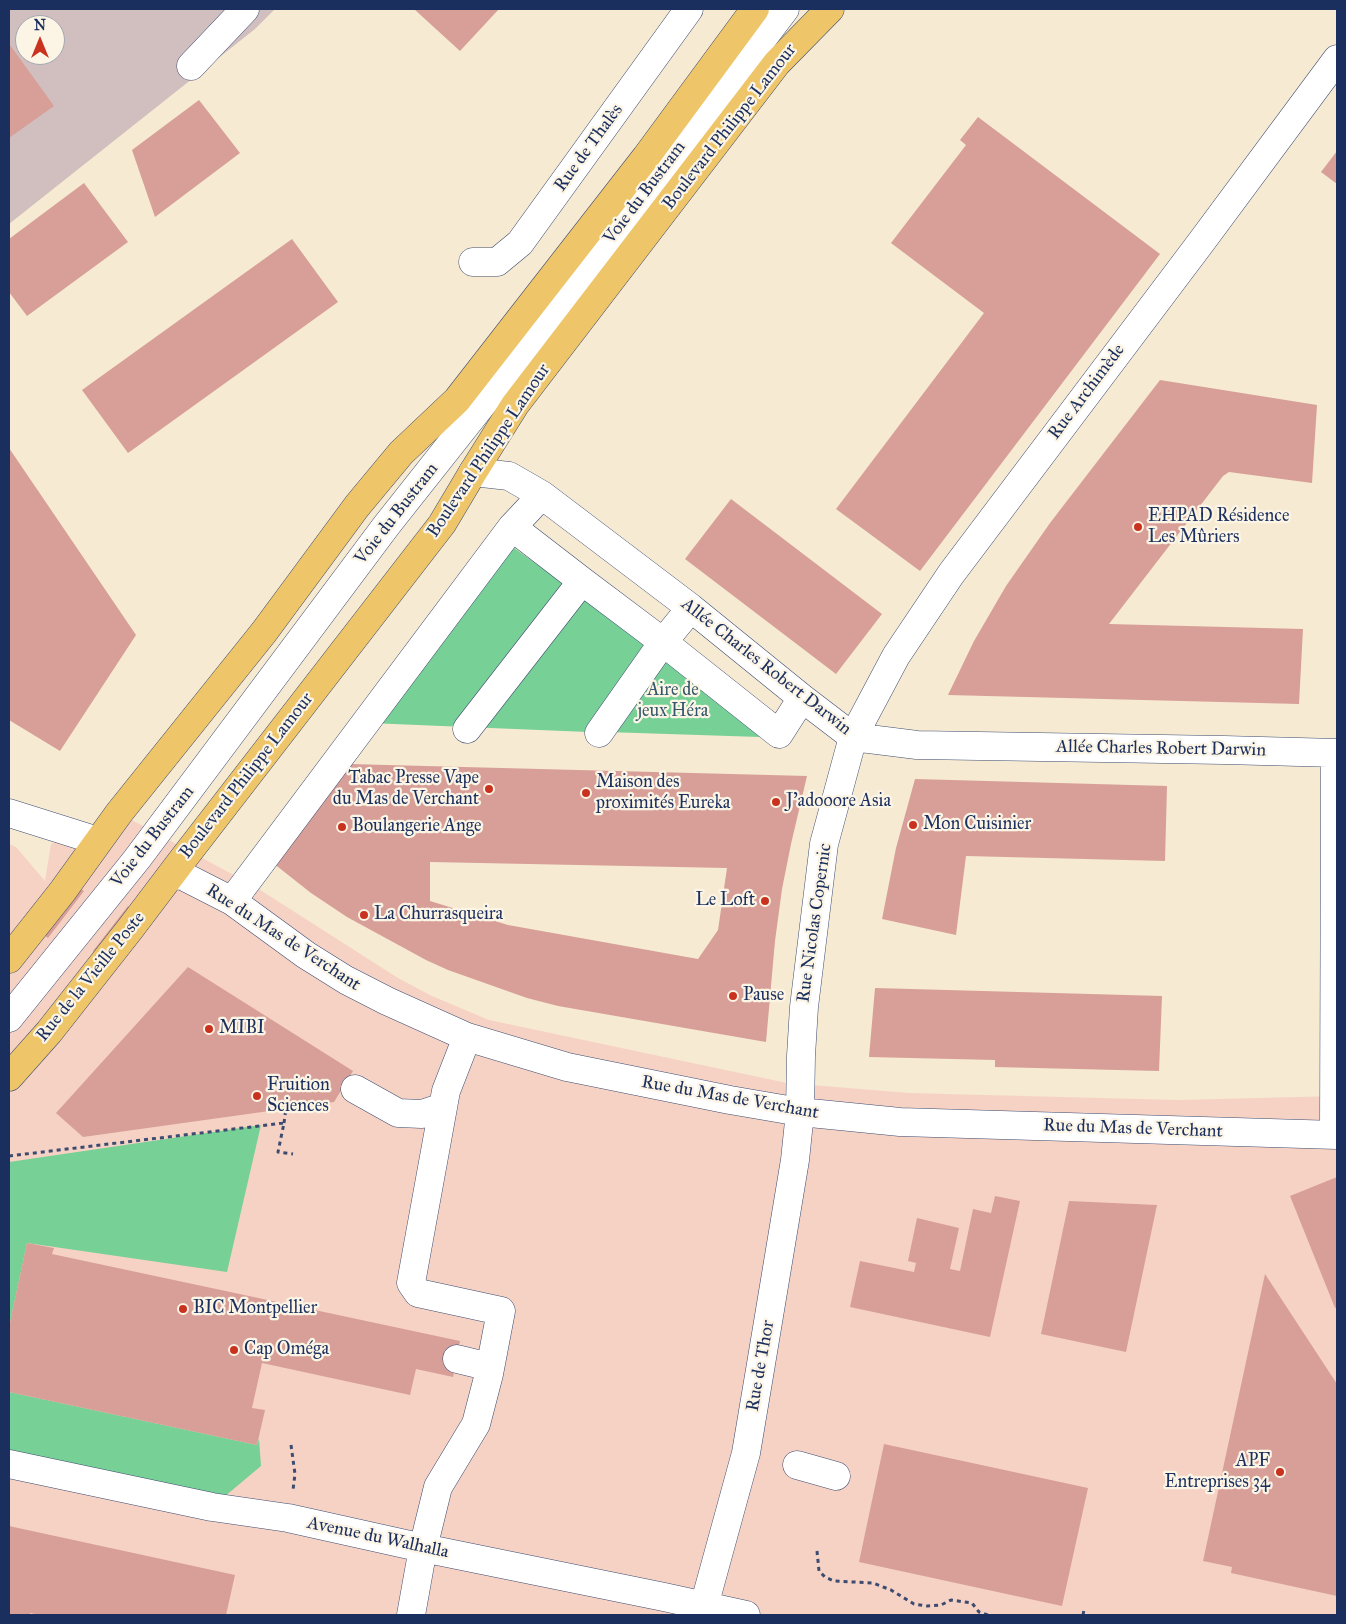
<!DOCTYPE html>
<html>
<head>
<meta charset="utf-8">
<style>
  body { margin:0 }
  #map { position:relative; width:1346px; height:1624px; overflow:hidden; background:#f6ead2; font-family:"IM FELL Great Primer",serif }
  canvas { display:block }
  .frame { position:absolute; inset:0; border:10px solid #1b2f5e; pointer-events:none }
  .north { position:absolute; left:15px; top:15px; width:50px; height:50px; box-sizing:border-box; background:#fcf5e5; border:1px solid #a2a6af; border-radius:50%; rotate:0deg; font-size:14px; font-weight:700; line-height:20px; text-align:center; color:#1b2f5e }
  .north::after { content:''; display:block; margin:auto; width:18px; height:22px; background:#c8321e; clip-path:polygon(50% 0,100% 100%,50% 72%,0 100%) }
</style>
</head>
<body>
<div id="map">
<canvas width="1346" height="1624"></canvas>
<div class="frame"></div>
<div class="north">N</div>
</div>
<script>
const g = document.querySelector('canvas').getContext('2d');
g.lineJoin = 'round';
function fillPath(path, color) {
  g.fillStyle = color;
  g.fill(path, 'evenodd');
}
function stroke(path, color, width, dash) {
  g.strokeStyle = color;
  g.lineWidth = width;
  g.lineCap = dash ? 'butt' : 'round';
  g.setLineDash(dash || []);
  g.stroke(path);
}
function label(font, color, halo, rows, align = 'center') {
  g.font = font + ' "IM FELL Great Primer",serif';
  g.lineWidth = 4.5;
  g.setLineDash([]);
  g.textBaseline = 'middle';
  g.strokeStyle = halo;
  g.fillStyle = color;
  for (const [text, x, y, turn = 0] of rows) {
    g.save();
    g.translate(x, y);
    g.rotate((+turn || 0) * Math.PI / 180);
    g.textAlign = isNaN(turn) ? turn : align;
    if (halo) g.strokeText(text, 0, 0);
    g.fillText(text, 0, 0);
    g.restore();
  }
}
fillPath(new Path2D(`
  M 119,813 L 254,886 L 398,978 L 432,996 L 489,1020 L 787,1083 L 909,1093 L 1178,1100 L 1337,1096 L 1337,1615 L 9,1615 L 9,844 L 16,847 L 45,881 L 51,844 Z`), '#f6d2c5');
fillPath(new Path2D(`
  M 9,9 L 275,9 L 255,29 L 9,224 ZM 25,25 L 55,25 L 55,55 L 25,55 Z`), '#d1bfbf');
fillPath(new Path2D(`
  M 510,545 L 650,646 L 588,732 L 369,723 Z
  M 666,654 L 764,729 L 760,737 L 607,732 Z
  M 261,1125 L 227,1272 L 27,1243 L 9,1327 L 9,1162 Z
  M 9,1392 L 257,1445 L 259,1439 L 261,1466 L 212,1507 L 9,1451 Z`), '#77d096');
fillPath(new Path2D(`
  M 414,9 L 499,9 L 460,51 Z
  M 10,45 L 54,106 L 9,138 L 9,46 Z
  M 199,100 L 240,153 L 155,217 L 132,150 Z
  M 978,117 L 1160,254 L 920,571 L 836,509 L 984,313 L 891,243 L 966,145 L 960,140 Z
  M 1337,151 L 1337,184 L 1321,172 Z
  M 84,183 L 128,242 L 27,316 L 9,292 L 9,239 Z
  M 292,239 L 338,302 L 128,453 L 82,390 Z
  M 1160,380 L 1317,405 L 1312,483 L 1229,472 L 1223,476 L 1109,624 L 1303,629 L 1299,704 L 948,695 L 974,641 L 1006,586 L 1050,523 Z
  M 9,448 L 136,635 L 60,751 L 9,720 Z
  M 731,499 L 882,614 L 836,674 L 685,559 Z
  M 349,764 L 807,776 L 791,844 L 782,889 L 775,941 L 766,1042 L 558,1006 L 527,998 L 448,970 L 426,960 L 347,917 L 311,893 L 273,863 ZM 430,862 L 727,868 L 718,930 L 698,959 L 508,925 L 430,901 Z
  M 915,779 L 1167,786 L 1165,861 L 966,856 L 956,935 L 882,919 L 896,848 Z
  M 77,887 L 84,891 L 48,938 L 41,933 Z
  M 128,906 L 135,912 L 99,958 L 93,951 Z
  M 188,967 L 353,1071 L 334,1102 L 83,1137 L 56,1113 Z
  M 875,988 L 1162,996 L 1159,1071 L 995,1067 L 995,1060 L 869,1057 Z
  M 1337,1177 L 1337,1307 L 1335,1308 L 1290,1196 Z
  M 995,1196 L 1020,1201 L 990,1337 L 850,1307 L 860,1261 L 914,1272 L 916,1263 L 908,1261 L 917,1218 L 959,1228 L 950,1269 L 960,1271 L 973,1209 L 991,1213 Z
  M 1069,1201 L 1157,1205 L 1126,1352 L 1041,1334 Z
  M 27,1243 L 54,1248 L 52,1254 L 460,1341 L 453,1377 L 416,1369 L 410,1395 L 262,1363 L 252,1408 L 265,1410 L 257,1445 L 9,1392 L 9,1327 Z
  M 1265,1274 L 1337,1384 L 1337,1596 L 1231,1573 L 1232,1567 L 1203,1561 Z
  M 884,1444 L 1088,1488 L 1062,1606 L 859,1562 Z
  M 9,1526 L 235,1575 L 226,1615 L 40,1615 L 30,1613 L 30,1615 L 9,1615 Z`), '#d79f98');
const minor = new Path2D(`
  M 191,66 L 245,9
  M 473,262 L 497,262 L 520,243 L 689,9
  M 473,472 L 509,476 L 542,495 L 691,608 L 802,698 L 853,737 L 917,745 L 1224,750 L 1337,753
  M 512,527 L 582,581 L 663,642 L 779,734 L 802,698
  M 467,729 L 582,581
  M 599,733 L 663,642 L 691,608
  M 9,813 L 98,841
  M 172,875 L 183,876 L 232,901 L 306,955 L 346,980 L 387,1001 L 467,1037 L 567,1067 L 730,1100 L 800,1112 L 900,1122 L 1337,1135
  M 232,901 L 512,527 L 542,495
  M 9,1018 L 137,859 L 386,526 L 530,344 L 785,9
  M 355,1089 L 398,1113 L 422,1114 L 443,1107
  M 1334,1135 L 1335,753
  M 457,1359 L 490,1367
  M 9,1464 L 212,1507 L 288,1518 L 423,1548 L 664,1597 L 746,1615
  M 797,1465 L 836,1476
  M 411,1615 L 423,1548 L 438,1487 L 476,1424 L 489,1374 L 501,1311 L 418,1293 L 411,1283 L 446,1091 L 467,1037
  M 700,1615 L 704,1606 L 746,1453 L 761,1364 L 795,1160 L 800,1112 L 801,1056 L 804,1007 L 824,844 L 853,737 L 896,656 L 951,574 L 1202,241 L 1337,59`);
const major = new Path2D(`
  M 9,959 L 62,892 L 119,813 L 264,632 L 357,506 L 401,453 L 457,400 L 646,157 L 755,9
  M 9,1077 L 49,1032 L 130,929 L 183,859 L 442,524 L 473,472 L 515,405 L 777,63 L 830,9`);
stroke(minor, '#3c4b6f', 29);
stroke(major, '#3c4b6f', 29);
stroke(new Path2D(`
  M 284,1123 L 286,1108
  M 9,1156 L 284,1123 L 278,1152 L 293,1154
  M 291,1445 L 295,1474 L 293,1490
  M 817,1551 L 819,1571 L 825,1577 L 834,1581 L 873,1583 L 891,1590 L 914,1604 L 927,1606 L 941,1605 L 951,1600 L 972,1603 L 979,1612 L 988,1615
  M 1083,1615 L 1084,1610`), '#3c4b6f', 3, [4, 4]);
stroke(minor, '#fff', 28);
stroke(major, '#eec569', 28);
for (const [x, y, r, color] of [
  [1138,527,5,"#c8321e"],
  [489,789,5,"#c8321e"],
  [586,793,5,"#c8321e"],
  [776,802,5,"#c8321e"],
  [913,825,5,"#c8321e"],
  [342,827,5,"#c8321e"],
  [765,901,5,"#c8321e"],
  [364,915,5,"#c8321e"],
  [733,996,5,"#c8321e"],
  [209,1029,5,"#c8321e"],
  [257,1096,5,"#c8321e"],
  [183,1309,5,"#c8321e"],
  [234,1350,5,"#c8321e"],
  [1280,1472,5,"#c8321e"]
]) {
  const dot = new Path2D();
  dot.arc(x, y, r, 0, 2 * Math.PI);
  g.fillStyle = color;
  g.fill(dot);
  stroke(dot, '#fcf5e5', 2);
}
label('18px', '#1b2f5e', '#fcf5e5', [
  ["Boulevard Philippe Lamour",730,127,-52],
  ["Rue de Thalès",589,148,-54],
  ["Voie du Bustram",645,193,-53],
  ["Rue Archimède",1087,392,-53],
  ["Boulevard Philippe Lamour",489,451,-56],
  ["Voie du Bustram",397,514,-52],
  ["Allée Charles Robert Darwin",766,667,38],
  ["Allée Charles Robert Darwin",1161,749,1],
  ["Boulevard Philippe Lamour",247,776,-52],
  ["Voie du Bustram",153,837,-52],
  ["Rue Nicolas Copernic",815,923,-82],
  ["Rue du Mas de Verchant",283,938,33],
  ["Rue de la Vieille Poste",91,977,-51],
  ["Rue du Mas de Verchant",730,1098,10],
  ["Rue du Mas de Verchant",1133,1129,2],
  ["Rue de Thor",761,1366,-80],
  ["Avenue du Walhalla",378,1538,12]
]);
label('18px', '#1b2f5e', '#fcf5e5', [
  ["EHPAD Résidence",1148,517],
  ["Les Mûriers",1148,538],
  ["Tabac Presse Vape",479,779,"right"],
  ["du Mas de Verchant",479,800,"right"],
  ["Maison des",596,783],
  ["proximités Eureka",596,804],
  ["J'adooore Asia",786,802],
  ["Mon Cuisinier",923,825],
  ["Boulangerie Ange",352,827],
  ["Le Loft",755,901,"right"],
  ["La Churrasqueira",374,915],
  ["Pause",743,996],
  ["MIBI",219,1029],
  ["Fruition",267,1086],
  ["Sciences",267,1107],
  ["BIC Montpellier",193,1309],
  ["Cap Oméga",244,1350],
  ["APF",1270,1462,"right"],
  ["Entreprises 34",1270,1483,"right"]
], 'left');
label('18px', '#32576c', '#fcf5e5', [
  ["Aire de",673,691],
  ["jeux Héra",673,712]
]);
</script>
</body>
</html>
